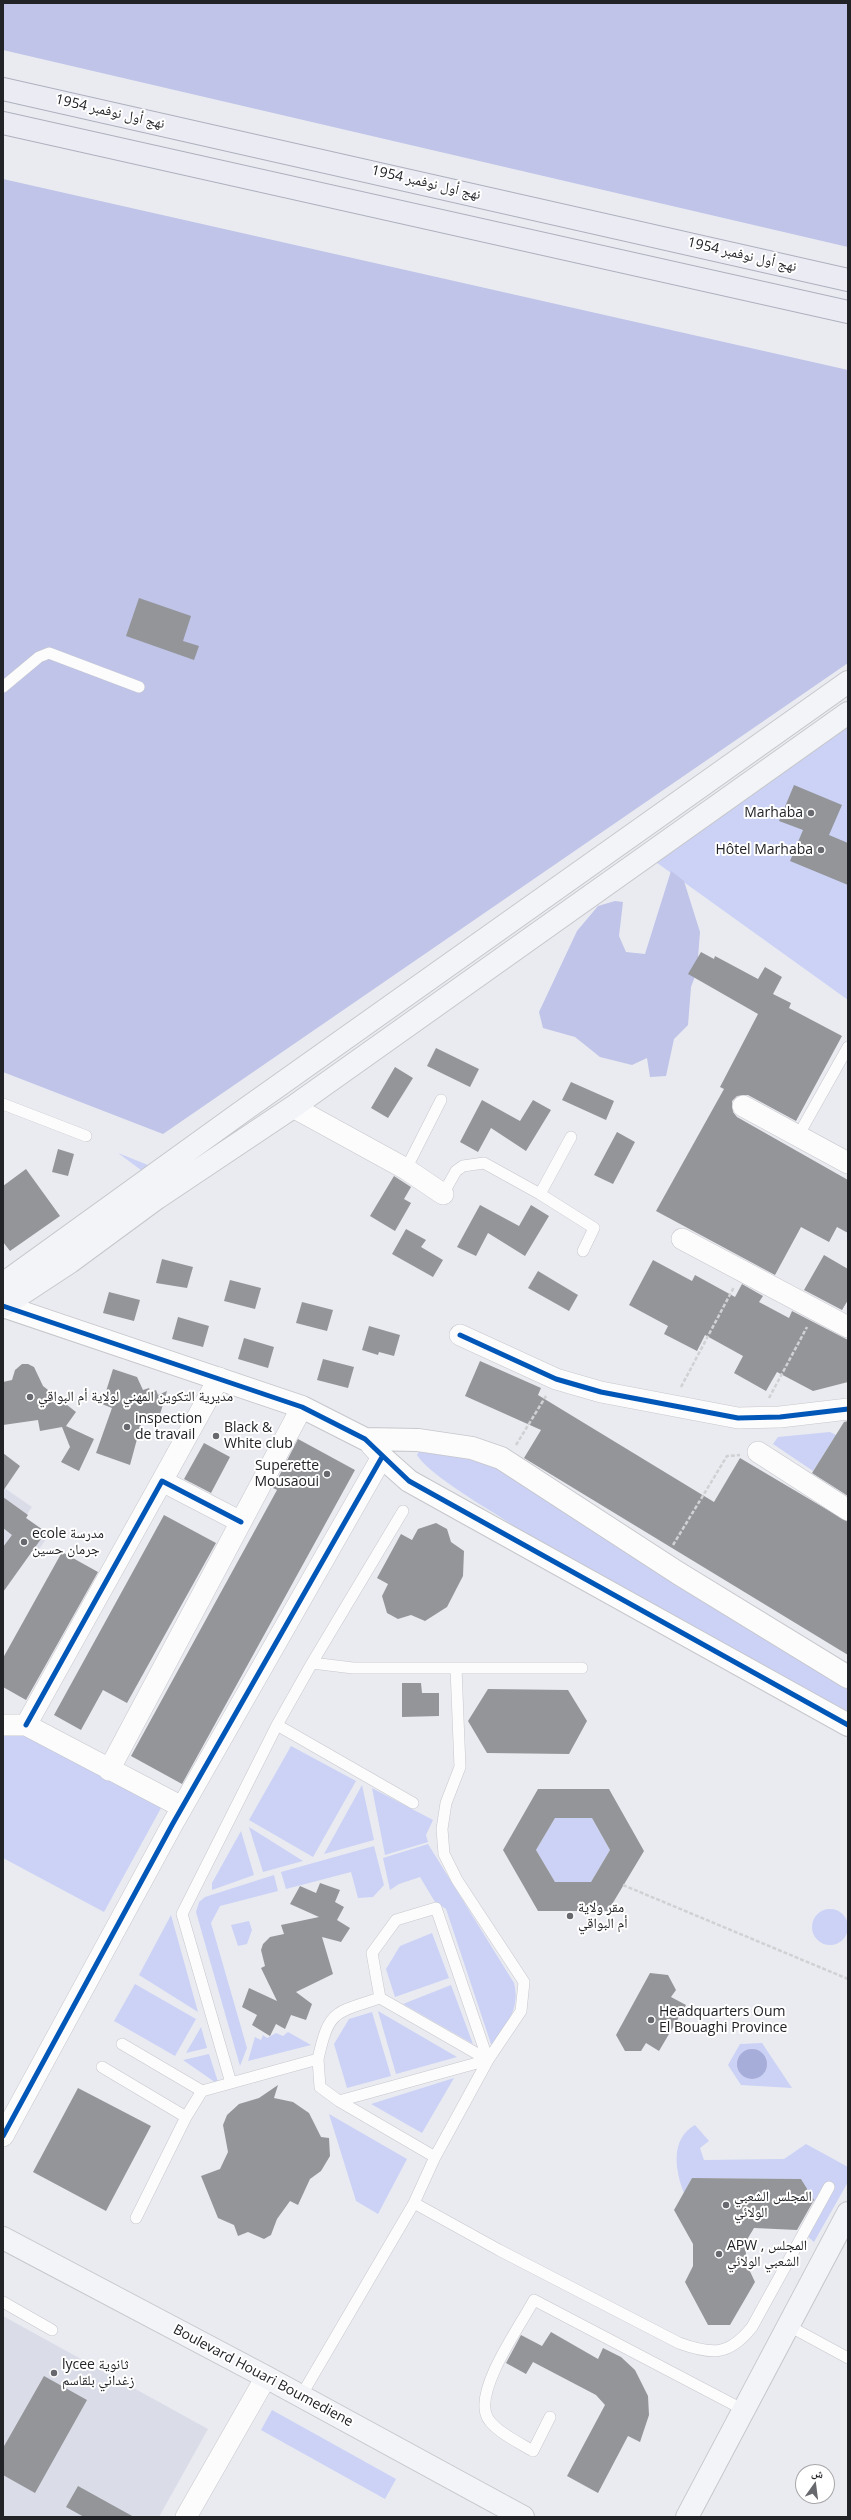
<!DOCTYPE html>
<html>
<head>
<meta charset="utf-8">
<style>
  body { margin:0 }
  #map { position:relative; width:851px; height:2520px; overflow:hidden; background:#eaebf1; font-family:"Open Sans","Noto Naskh Arabic",sans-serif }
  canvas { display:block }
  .frame { position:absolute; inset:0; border:4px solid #222327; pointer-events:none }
  .north { position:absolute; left:795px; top:2464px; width:40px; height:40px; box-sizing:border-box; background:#fff; border:1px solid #a7a7a9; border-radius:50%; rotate:14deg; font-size:11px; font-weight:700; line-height:16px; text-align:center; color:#222327 }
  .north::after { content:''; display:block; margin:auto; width:14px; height:18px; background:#68696e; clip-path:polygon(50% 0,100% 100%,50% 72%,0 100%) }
</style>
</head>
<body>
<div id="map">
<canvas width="851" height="2520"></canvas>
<div class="frame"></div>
<div class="north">ش</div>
</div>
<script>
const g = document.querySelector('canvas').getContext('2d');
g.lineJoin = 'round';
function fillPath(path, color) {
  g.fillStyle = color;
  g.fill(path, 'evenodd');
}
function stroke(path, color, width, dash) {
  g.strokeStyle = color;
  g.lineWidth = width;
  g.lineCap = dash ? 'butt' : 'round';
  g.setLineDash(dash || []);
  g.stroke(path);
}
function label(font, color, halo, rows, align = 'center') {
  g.font = font + ' "Open Sans","Noto Naskh Arabic",sans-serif';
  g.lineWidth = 4;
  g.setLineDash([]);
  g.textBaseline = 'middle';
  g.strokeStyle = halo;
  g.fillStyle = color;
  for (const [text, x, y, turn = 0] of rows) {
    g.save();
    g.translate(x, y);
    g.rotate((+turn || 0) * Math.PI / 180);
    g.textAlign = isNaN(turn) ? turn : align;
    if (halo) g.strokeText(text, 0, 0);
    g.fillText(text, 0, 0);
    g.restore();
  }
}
fillPath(new Path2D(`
  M 3,1487 L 32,1507 L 25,1517 L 49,1535 L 37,1552 L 33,1550 L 5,1590 Z
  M 3,2316 L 208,2429 L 159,2517 L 3,2517 Z`), '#dadce8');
fillPath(new Path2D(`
  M 848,722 L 848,1000 L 653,860 Z
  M 118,1153 L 153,1167 L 145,1173 Z
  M 830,1432 L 836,1435 L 813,1471 L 773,1444 L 778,1437 Z
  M 428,1450 L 490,1463 L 848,1690 L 848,1717 C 729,1650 608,1588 494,1513 C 476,1502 427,1472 417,1455 L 419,1451 Z
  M 26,1725 L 166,1799 L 104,1912 L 3,1858 L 3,1734 Z
  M 291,1746 L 356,1781 L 313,1857 L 249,1820 Z
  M 362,1785 L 374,1840 L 324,1854 Z
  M 372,1788 L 433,1820 L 426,1835 L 428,1842 L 385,1855 Z
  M 555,1818 L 592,1818 L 610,1850 L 591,1882 L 555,1882 L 536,1850 Z
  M 249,1827 L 303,1861 L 263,1872 Z
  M 241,1831 L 254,1875 L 212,1890 L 212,1883 Z
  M 428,1844 L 514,1983 C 521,2009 505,2027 492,2047 L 446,1909 L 435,1902 L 420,1877 L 399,1884 L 390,1890 L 383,1858 Z
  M 374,1846 L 384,1885 L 373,1897 L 358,1898 L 351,1872 L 286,1889 L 281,1872 Z
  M 274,1875 L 278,1891 L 220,1906 L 211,1923 L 247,2048 L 240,2066 L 196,1912 L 199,1902 L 205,1897 Z
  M812 1927a18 18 0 1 1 36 0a18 18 0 1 1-36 0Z
  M 171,1915 L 198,2012 L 139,1975 Z
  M 249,1921 L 252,1930 L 247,1944 L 238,1946 L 231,1925 Z
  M 432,1933 L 449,1978 L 395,1997 L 386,1969 L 400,1946 Z
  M 135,1984 L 196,2019 L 175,2056 L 114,2021 Z
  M 451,1985 L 473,2044 L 403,2004 Z
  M 378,2011 L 457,2057 L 396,2074 Z
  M 372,2012 L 391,2076 L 347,2088 L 334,2044 L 349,2019 Z
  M 201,2027 L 207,2048 L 186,2053 Z
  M 288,2032 L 311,2045 L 248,2061 L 255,2037 L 261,2040 L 263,2035 L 267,2038 L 276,2033 L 283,2036 Z
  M 762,2043 L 792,2088 L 741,2085 L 728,2065 L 740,2044 Z
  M 209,2054 L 219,2085 L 183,2060 Z
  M 454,2078 L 422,2133 L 371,2104 Z
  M 329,2114 L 407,2159 L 378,2214 L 356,2201 Z
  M 695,2125 L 709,2141 L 700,2148 L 704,2160 L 784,2159 L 806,2144 L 848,2167 L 848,2182 L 814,2242 L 800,2230 L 816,2205 L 801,2179 L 692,2178 L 684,2193 C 675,2170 670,2139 695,2125 Z
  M 272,2410 L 396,2479 L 385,2499 L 261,2430 Z`), '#cbd2f5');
fillPath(new Path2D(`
  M 3,3 L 848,3 L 848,247 L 3,50 Z
  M 3,179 L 848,370 L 848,663 L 163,1134 L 3,1072 Z
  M 671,871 L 684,881 L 700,932 L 697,971 L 691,987 L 688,1025 L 674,1039 L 666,1076 L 650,1077 L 647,1058 L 632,1065 L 600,1057 L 575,1037 L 543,1028 L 539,1012 L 577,931 L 598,906 L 615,901 L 623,902 L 619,936 L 626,952 L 645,954 Z`), '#bfc4e8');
fillPath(new Path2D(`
  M737 2064a15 15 0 1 1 30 0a15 15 0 1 1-30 0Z`), '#a6add8');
fillPath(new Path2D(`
  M 139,598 L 191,616 L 183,641 L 199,646 L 194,660 L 126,636 Z
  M 794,785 L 842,805 L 829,835 L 848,843 L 848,885 L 790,861 L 803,830 L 779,821 Z
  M 701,952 L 714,959 L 715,956 L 758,979 L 765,967 L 782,977 L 773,994 L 791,1003 L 789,1008 L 842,1036 L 796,1121 L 748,1095 L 737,1096 L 732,1101 L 733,1112 L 737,1117 L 848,1180 L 848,1233 L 837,1227 L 829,1242 L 801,1227 L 775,1275 L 656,1211 L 724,1089 L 720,1087 L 758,1014 L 688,974 Z
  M 436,1048 L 479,1069 L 470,1087 L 427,1066 Z
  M 395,1067 L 413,1078 L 388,1118 L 371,1108 Z
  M 571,1082 L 614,1101 L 606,1120 L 562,1100 Z
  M 482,1100 L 520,1121 L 533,1100 L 551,1110 L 526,1151 L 491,1128 L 478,1152 L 460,1142 Z
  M 617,1132 L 635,1142 L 613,1184 L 594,1175 Z
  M 58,1149 L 74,1154 L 68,1176 L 52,1172 Z
  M 26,1169 L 60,1216 L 10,1251 L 3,1242 L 3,1186 Z
  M 394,1176 L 411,1187 L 404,1199 L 411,1203 L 395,1231 L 370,1216 Z
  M 480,1205 L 519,1226 L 531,1205 L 549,1216 L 525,1256 L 488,1233 L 476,1256 L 457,1247 Z
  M 406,1229 L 426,1240 L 421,1247 L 443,1260 L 433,1277 L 392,1254 Z
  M 824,1255 L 848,1269 L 848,1300 L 842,1310 L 804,1290 Z
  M 162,1259 L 193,1267 L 187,1288 L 156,1283 Z
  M 653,1260 L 692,1281 L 695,1275 L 735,1297 L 742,1284 L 763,1296 L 759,1302 L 789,1318 L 792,1311 L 848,1340 L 848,1382 L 813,1391 L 777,1372 L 766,1391 L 734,1373 L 743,1356 L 705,1335 L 697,1351 L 664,1334 L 668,1326 L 629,1305 Z
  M 538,1271 L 578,1295 L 569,1311 L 528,1288 Z
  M 230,1280 L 261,1288 L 255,1309 L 224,1301 Z
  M 109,1292 L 140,1300 L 134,1321 L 103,1313 Z
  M 302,1302 L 333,1310 L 327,1331 L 296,1323 Z
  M 178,1317 L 209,1326 L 203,1347 L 172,1339 Z
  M 369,1326 L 400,1335 L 394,1356 L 379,1352 L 378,1355 L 362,1350 Z
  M 244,1338 L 274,1347 L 268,1368 L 238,1359 Z
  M 323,1359 L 354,1367 L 348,1388 L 317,1380 Z
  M 480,1361 L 541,1388 L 538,1395 L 714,1502 L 740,1458 L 848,1522 L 848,1655 L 524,1458 L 541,1430 L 465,1396 Z
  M 22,1364 L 28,1364 L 34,1367 L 43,1386 L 76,1412 L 66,1426 L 94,1439 L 79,1471 L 61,1462 L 70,1447 L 62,1427 L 40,1431 L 38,1420 L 3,1425 L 3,1382 L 12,1380 L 15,1370 Z
  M 113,1369 L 137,1377 L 143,1390 L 149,1388 L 151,1392 L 156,1390 L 158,1395 L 167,1391 L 158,1421 L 143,1417 L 130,1465 L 96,1453 L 112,1408 L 102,1404 Z
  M 848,1421 L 848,1496 L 812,1473 L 844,1422 Z
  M 298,1439 L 355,1470 L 182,1784 L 131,1756 L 277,1490 L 273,1488 Z
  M 204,1443 L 230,1457 L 211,1493 L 184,1479 Z
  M 3,1453 L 20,1466 L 3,1491 Z
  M 3,1497 L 28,1515 L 26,1518 L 46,1532 L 3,1592 L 3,1547 L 12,1535 L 3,1528 Z
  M 164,1515 L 216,1543 L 127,1703 L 103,1690 L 81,1730 L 54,1715 Z
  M 436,1523 L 447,1529 L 451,1542 L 464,1551 L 463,1576 L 447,1607 L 425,1621 L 411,1615 L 398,1619 L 387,1613 L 382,1596 L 388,1584 L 377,1578 L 401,1534 L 412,1540 L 418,1529 Z
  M 62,1552 L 98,1572 L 26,1700 L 3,1687 L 3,1658 Z
  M 402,1683 L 421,1683 L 422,1693 L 439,1693 L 439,1716 L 402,1717 Z
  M 488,1689 L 568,1690 L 587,1721 L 569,1754 L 487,1753 L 468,1721 Z
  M 538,1789 L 609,1789 L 644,1851 L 608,1911 L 538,1911 L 503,1850 ZM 555,1818 L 592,1818 L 610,1850 L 591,1882 L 555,1882 L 536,1850 Z
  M 320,1883 L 340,1890 L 335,1902 L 344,1907 L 337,1920 L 350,1928 L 341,1942 L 322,1937 L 333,1974 L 296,1992 L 312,2004 L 306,2020 L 291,2015 L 285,2029 L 276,2024 L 270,2036 L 252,2025 L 257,2015 L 242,2007 L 249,1988 L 277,2001 L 261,1968 L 265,1966 L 261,1950 L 263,1944 L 270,1937 L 284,1934 L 281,1925 L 319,1917 L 290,1904 L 300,1886 L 316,1893 Z
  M 650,1973 L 668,1975 L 676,1990 L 671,1997 L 686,2005 L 659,2051 L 646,2043 L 641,2051 L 625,2051 L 616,2035 Z
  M 278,2085 L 274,2098 L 293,2102 L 309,2113 L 321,2137 L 329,2138 L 330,2156 L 321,2171 L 310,2179 L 298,2205 L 290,2201 L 277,2219 L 271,2235 L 264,2239 L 248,2232 L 238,2236 L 234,2225 L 218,2218 L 201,2176 L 220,2169 L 228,2152 L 223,2125 L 227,2115 L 239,2104 L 259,2098 Z
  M 78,2088 L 151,2126 L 106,2211 L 33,2172 Z
  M 692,2178 L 801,2179 L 814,2200 L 797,2230 L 754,2228 L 745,2243 L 747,2265 L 755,2282 L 730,2325 L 708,2325 L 685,2282 L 693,2266 L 693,2244 L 674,2210 Z
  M 551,2332 L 598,2359 L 603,2348 L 621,2357 L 635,2370 L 648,2396 L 649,2415 L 640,2442 L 628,2436 L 598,2493 L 567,2476 L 605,2405 L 596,2395 L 533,2362 L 526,2374 L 506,2363 L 521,2335 L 542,2346 Z
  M 44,2376 L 87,2400 L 35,2493 L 3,2475 L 3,2448 Z
  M 78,2486 L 134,2517 L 84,2517 L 66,2507 Z`), '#949599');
const service = new Path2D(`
  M 3,687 L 39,657 L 49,653 L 139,687
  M 3,1104 L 86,1136
  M 798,1136 L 848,1047
  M 406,1169 L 441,1100
  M 443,1194 L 456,1171 L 463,1166 L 484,1163 L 540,1194 L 571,1137
  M 540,1194 L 594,1228 L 583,1251
  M 312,1663 L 403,1511
  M 277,1725 L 413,1803
  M 122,2044 L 202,2091 L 318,2059 C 329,2010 334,2013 380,1998 L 372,1953 L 396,1920 L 436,1908 L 488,2060
  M 318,2059 L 320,2087 L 339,2101 L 435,2157
  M 102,2067 L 186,2117 L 202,2091
  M 231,2083 L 182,1914 L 277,1725 L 312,1663 L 353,1668 L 582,1668
  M 339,2101 L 488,2060 L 380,1998
  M 414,2203 L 499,2250 L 679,2343 C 712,2355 729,2356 752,2327 L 829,2187
  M 136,2218 L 186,2117
  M 3,2302 L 52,2330
  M 789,2326 L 848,2358
  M 301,2396 L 414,2203 L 435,2157 L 488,2060 L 521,2011 L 524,1982 L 457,1880 L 444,1854 L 442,1829 L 446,1803 L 460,1767 L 456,1668
  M 550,2417 L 533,2451 C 520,2443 490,2429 486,2414 C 477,2386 520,2326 534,2300 L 742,2409`);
const minor = new Path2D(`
  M 743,1106 L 848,1163
  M 293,1107 L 406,1169 L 443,1194
  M 682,1239 L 848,1327
  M 460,1335 L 556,1379 L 601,1392 L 738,1418 L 780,1417 L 848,1409
  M 758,1452 L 848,1510
  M 162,1481 L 219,1378
  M 3,1725 L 26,1725 L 182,1807
  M 26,1725 L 162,1481 L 241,1522
  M 109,1770 L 302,1407
  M 3,2136 L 172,1825 L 382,1457 L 371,1445
  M 186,2517 L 266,2377`);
const tertiary = new Path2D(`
  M 3,1306 L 302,1407 L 365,1439 L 418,1440 L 472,1448 L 501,1458 L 678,1573 L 848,1677
  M 382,1457 L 409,1481 L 848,1725`);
const secondary = new Path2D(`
  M 3,1284 L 240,1113 L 848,682
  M 3,1306 L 70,1262 L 157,1198 L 293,1107 L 848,713
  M 3,2238 L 266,2377 L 523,2517
  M 687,2517 L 848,2213`);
const primary = new Path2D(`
  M 3,89 L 848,280
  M 3,123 L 848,312`);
stroke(service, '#c6c7cb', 12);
stroke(minor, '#c6c7cb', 22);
stroke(tertiary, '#c6c7cb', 24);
stroke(secondary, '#c6c7cb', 24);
stroke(primary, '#aeb0be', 24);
stroke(new Path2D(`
  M 681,1387 L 734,1287
  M 769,1398 L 807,1327
  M 516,1445 L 546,1396
  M 673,1545 L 727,1456 L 740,1455
  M 623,1885 L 848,1979`), '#d0d1d3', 2.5, [4, 2]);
stroke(service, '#fcfcfd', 11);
stroke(minor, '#fcfcfd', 21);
stroke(tertiary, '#fcfcfd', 22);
stroke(secondary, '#f3f4f8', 22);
stroke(primary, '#ebecf3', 22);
stroke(new Path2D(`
  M 3,1306 L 302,1407 L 365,1439 L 409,1481 L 848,1725
  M 460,1335 L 556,1379 L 601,1392 L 738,1418 L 780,1417 L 848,1409
  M 26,1725 L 162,1481 L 241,1522
  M 3,2136 L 172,1825 L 382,1457`), '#0057b8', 5);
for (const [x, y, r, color] of [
  [811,813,4,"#68696e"],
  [821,850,4,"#68696e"],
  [30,1397,4,"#68696e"],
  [127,1427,4,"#68696e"],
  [216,1436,4,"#68696e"],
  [327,1474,4,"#68696e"],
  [24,1542,4,"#68696e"],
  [570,1916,4,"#68696e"],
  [651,2020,4,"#68696e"],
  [726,2205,4,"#68696e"],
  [719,2254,4,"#68696e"],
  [54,2373,4,"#68696e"]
]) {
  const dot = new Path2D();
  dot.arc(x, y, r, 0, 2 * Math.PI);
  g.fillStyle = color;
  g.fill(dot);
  stroke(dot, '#fff', 1.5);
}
label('14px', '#222327', '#fff', [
  ["نهج أول نوفمبر 1954",110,112,13],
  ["نهج أول نوفمبر 1954",426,183,13],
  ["نهج أول نوفمبر 1954",742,255,13],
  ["Boulevard Houari Boumediene",263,2376,28]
]);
label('14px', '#222327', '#fff', [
  ["Marhaba",803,813,"right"],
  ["Hôtel Marhaba",813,850,"right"],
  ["مديرية التكوين المهني لولاية أم البواقي",38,1397],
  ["inspection",135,1419],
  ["de travail",135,1435],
  ["Black &",224,1428],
  ["White club",224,1444],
  ["Superette",319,1466,"right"],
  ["Mousaoui",319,1482,"right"],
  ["ecole مدرسة",32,1534],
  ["جرمان حسين",32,1550],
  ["مقر ولاية",578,1908],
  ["أم البواقي",578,1924],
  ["Headquarters Oum",659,2012],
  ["El Bouaghi Province",659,2028],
  ["المجلس الشعبي",734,2197],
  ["الولائي",734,2213],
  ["APW , المجلس",727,2246],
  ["الشعبي الولائي",727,2262],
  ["lycee ثانوية",62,2365],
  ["زغداني بلقاسم",62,2381]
], 'left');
</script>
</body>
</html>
